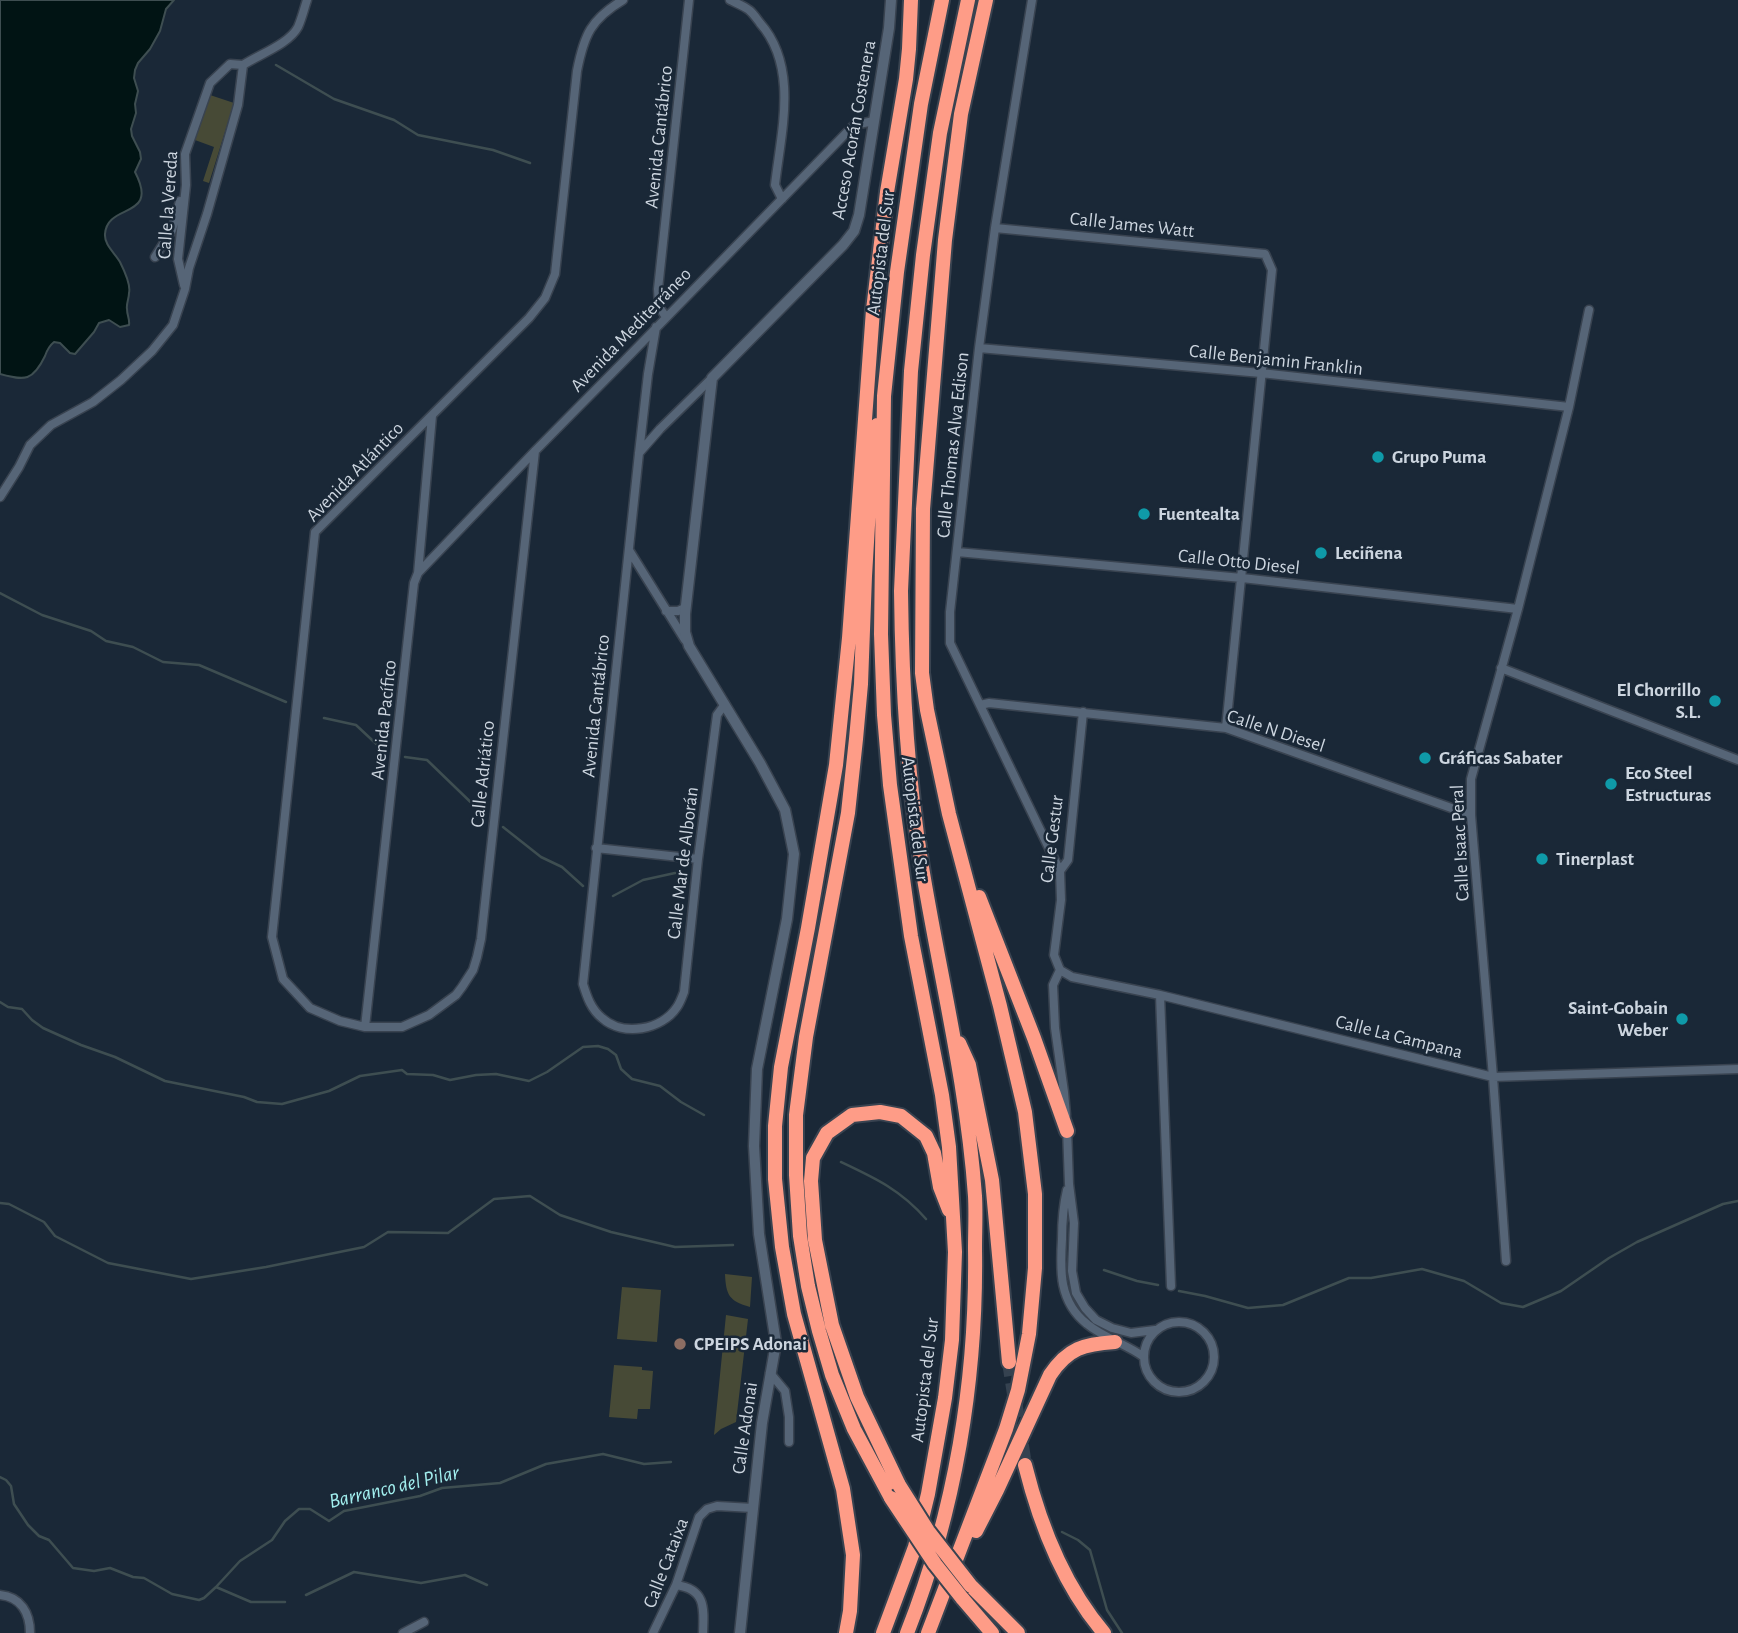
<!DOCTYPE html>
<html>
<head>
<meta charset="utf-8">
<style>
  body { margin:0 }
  canvas { display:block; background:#1a2837 }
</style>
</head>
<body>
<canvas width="1738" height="1633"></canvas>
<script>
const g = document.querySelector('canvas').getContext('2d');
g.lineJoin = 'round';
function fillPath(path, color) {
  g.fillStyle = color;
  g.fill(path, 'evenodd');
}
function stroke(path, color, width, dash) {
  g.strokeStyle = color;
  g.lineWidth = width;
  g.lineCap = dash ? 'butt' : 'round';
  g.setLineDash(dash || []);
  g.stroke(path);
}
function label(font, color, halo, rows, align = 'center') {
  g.font = font + ' "Alegreya Sans",sans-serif';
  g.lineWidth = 5;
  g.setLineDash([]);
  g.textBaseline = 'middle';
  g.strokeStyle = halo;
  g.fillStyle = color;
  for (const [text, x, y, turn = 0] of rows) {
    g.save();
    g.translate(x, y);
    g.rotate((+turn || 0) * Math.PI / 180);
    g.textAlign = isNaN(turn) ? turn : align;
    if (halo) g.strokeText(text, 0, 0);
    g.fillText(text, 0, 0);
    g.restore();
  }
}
fillPath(new Path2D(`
  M 210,95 L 234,103 L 209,183 L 203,181 L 214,147 L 195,140 Z
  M 725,1274 L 752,1277 L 750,1307 C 729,1301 726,1295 725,1274 Z
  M 622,1287 L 661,1290 L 657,1342 L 617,1339 Z
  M 726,1315 L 748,1319 L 736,1422 L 721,1429 L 714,1435 Z
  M 614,1365 L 642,1367 L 642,1370 L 653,1371 L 650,1409 L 638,1409 L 637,1419 L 609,1417 Z`), '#474a36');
const water = new Path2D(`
  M 0,0 L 174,0 L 166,9 L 160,31 L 150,49 L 138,63 L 135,70 L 134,78 L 138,91 L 135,104 L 136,113 L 131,129 L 132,136 L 140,152 L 141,159 L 135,172 C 160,220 107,202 105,234 C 104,245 115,253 120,262 C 124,270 131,285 129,293 C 129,299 126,304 127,309 C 127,316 130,319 129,325 L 120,327 L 109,320 L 99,323 L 94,332 L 75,354 L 70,353 L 60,343 L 54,342 C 49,346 47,350 45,356 C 33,381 25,381 0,374 Z`);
fillPath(water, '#011414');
stroke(water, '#3e4e51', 2);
stroke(new Path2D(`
  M 276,65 L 334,99 L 394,120 L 418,135 L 493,150 L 530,163
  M 0,593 L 42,615 L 91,631 L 106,641 L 133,647 L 163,662 L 199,665 L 286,702
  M 324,718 L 356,725 L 386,753
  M 405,757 L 427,760 L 485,816
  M 503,827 L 541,857 L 562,867 L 583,886
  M 613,896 L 643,880 L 675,873
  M 0,1002 L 8,1007 L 22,1009 L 32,1020 L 43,1028 L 81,1045 L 115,1057 L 165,1081 L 244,1097 L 257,1102 L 282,1104 L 329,1091 L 360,1076 L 402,1070 L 407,1074 L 433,1075 L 450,1080 L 476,1075 L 496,1074 L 529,1081 L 547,1072 L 583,1047 L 598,1046 L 608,1049 L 616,1055 L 621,1069 L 632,1079 L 660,1086 L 681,1102 L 704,1115
  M 841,1162 C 875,1178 901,1190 926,1219
  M 0,1203 L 9,1204 L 44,1222 L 55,1236 L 108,1263 L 191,1279 L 266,1267 L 364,1247 L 388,1232 L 448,1233 L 494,1199 L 530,1196 L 560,1215 L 611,1232 L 675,1247 L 733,1245
  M 1104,1270 L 1137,1281 L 1158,1285
  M 1179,1291 L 1205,1296 L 1248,1308 L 1283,1305 L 1349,1278 L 1371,1278 L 1422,1269 L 1464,1281 L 1501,1303 L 1523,1307 L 1561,1291 L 1609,1258 L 1637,1242 L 1723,1204 L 1738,1201
  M 0,1477 L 6,1480 L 11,1486 L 14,1504 L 28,1525 L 39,1536 L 49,1540 L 73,1568 L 94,1571 L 110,1568 L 133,1577 L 144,1578 L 172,1594 L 199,1600 L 204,1598 L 216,1587 L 240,1561 L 272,1540 L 285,1521 L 299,1509 L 310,1509 L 329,1521 L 344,1511 L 420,1496 L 442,1488 L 500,1483 L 546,1464 L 603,1454 L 644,1464 L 671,1462
  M 1062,1532 L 1078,1540 L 1090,1550 L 1107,1610 L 1122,1633
  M 216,1587 L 251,1602 L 285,1602
  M 306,1595 L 354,1572 L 421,1583 L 465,1575 L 487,1585`), '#3e4e51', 2.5);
stroke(new Path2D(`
  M 1009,1362 L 1025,1465`), '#354250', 14, [14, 7]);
const minor = new Path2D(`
  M 730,0 C 736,3 744,6 749,10 C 753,13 757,19 760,23 C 799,67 781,132 775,185 L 782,199
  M 1032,0 L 995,228 L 979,348 L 950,612 L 950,643 L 1060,871
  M 995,228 L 1265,254 L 1272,270 L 1226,728
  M 155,257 L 172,230 L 180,201
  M 184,285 L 178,259 L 186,185 L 185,154 L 210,83 L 230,64 L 243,65
  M 666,317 L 659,307 L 658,289 L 689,0
  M 656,327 L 648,374 L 639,453 L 583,984 C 587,997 591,1009 602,1018 C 623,1037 662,1030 677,1007 C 680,1003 682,997 684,992 L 698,859 L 717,715 L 725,704
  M 979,348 L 1261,373 L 1569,407
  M 535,451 L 481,939 L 477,957 L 473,970 L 462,987 L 456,995 L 429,1015 L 402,1027 L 365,1027 L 340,1021 L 310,1008 L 283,979 L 272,937 L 315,532 L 529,318 L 545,298 L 555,274 L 577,71 C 584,35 591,19 623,0
  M 639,453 L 660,429 L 712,378
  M 0,497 L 19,467 L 30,445 L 51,425 L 93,402 L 121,380 L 152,351 L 173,325 L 185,289 L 189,268 L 207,214 L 238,105 L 243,65 C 260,54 289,44 298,27 C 302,18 304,9 307,0
  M 629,550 L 685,640
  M 957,552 L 1242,578 L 1518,609
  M 418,573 L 535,451 L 624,361 L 854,125 L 874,121
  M 666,611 L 678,611 L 685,608
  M 1501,668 L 1738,760
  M 980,705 L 989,703 L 1226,728 L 1471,815
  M 596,848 L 698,859
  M 1060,970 L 1072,977 L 1160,995 L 1493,1077 L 1738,1069
  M 1060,970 L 1053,985 L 1055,1028 L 1064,1092 L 1066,1115
  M 1060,970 L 1054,955 L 1061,900 L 1060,871 L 1068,860 L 1083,712
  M 1160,995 L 1171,1286
  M 365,1027 L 414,583 L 418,573 L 432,416
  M 1067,1128 L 1069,1184 L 1074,1223 L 1072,1271 L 1076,1293 L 1085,1308 L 1096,1320 L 1112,1328 L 1131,1333 L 1155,1330
  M 1067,1190 C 1063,1207 1062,1222 1062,1239 C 1060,1271 1059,1302 1087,1324 C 1104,1338 1126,1344 1144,1357
  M 1506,1261 L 1493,1077 L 1471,815 L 1471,779 L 1518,609 L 1569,407 L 1589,310
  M1144 1357a35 35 0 1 1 70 0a35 35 0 1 1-70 0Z
  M 770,1373 L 785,1391 L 789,1417 L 789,1442
  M 676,1585 C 706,1589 704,1608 703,1633
  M 0,1595 C 21,1597 30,1613 30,1633
  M 403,1633 L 424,1622
  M 653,1633 L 676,1585 L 699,1517 L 707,1509 L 717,1506 L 753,1508`);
const tertiary = new Path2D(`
  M 740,1633 L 762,1423 L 776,1343 L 759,1234 L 754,1146 L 757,1069 L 787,919 L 794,854 L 785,810 L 760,763 L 689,646 L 685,632 L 685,614 L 712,378 L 843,245 L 854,231 L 859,215 L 889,28 L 891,0`);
const motorway = new Path2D(`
  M 877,425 L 873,440 L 865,576 L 861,684 L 856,739 L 848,813 L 806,1037 L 796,1115 L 796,1175 L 800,1236 L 808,1286 L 819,1331 L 832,1375 L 854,1429 L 891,1498
  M 979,897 L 1034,1038 L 1067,1131
  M 959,1043 L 969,1065 L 992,1180 L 1009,1362
  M 1025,1465 C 1040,1525 1063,1585 1104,1633
  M 899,1485 L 857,1397 L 832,1325 L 815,1240 L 811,1181 L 813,1158 L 827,1133 L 852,1115 L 880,1112 L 901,1116 L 926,1136 L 934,1153 L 940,1187 L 949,1210
  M 976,1531 L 997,1490 L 1050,1375 C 1068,1348 1084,1344 1115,1342
  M 971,1586 L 1018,1633
  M 962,1598 L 992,1633
  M 846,1633 L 850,1611 L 853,1555 L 843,1489 L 794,1314 L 782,1247 L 775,1179 L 775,1126 L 781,1067 L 808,928 L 836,765 L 849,638 L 873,310 L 887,192 L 906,79 L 909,49 L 911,0
  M 883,1633 L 915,1547 L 928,1494 L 945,1398 L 952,1340 L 955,1252 L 949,1147 L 942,1095 L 911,936 L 890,785 L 884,715 L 881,634 L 884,396 L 897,272 L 921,104 L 942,0
  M 907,1633 C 955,1512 977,1379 975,1249 C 975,1231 976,1213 975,1196 C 967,1083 939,972 921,861 C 907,774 902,679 901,591 L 911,371 L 923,255 L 940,133 L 968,0
  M 928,1633 L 1006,1429 L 1018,1390 L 1029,1334 L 1035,1268 L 1035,1194 L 1025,1112 L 1000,1006 L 949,814 L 927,710 L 922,673 L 923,509 L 945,240 L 961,114 L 986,0`);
stroke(minor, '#394350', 11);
stroke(tertiary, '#394350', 13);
stroke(motorway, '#394350', 18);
stroke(minor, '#566577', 8);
stroke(tertiary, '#566577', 10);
stroke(motorway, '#fe9c87', 14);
const motorwayBridge = new Path2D(`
  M 899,1485 L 928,1531 L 971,1586
  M 891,1498 L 935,1564 L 962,1598`);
stroke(motorwayBridge, '#394350', 18, []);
stroke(motorwayBridge, '#fe9c87', 14);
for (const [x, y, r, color] of [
  [1378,457,7,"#0f9aa8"],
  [1144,514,7,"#0f9aa8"],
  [1321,553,7,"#0f9aa8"],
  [1715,701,7,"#0f9aa8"],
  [1425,758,7,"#0f9aa8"],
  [1611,784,7,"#0f9aa8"],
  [1542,859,7,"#0f9aa8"],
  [1682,1019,7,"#0f9aa8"],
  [680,1344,7,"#8d6e63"]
]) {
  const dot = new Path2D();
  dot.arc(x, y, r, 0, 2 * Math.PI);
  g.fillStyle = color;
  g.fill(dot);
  stroke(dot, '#1a2837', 2.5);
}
label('19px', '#ccd5df', '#1a2837', [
  ["Acceso Acorán Costenera",854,130,-80],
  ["Avenida Cantábrico",659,137,-84],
  ["Calle la Vereda",168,205,-86],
  ["Calle James Watt",1132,225,6],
  ["Autopista del Sur",881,253,-83],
  ["Avenida Mediterráneo",631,330,-46],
  ["Calle Benjamin Franklin",1276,360,6],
  ["Calle Thomas Alva Edison",953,445,-84],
  ["Avenida Atlántico",355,472,-46],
  ["Calle Otto Diesel",1239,562,6],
  ["Avenida Cantábrico",596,706,-84],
  ["Avenida Pacífico",384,720,-84],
  ["Calle N Diesel",1276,731,18],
  ["Calle Adriático",483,774,-84],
  ["Autopista del Sur",915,819,83],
  ["Calle Gestur",1052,839,-83],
  ["Calle Isaac Peral",1460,843,-93],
  ["Calle Mar de Alborán",683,863,-83],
  ["Calle La Campana",1399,1037,14],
  ["Autopista del Sur",925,1380,-83],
  ["Calle Adonai",745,1428,-82],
  ["Calle Cataixa",666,1563,-69]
]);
label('bold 19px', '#ccd5df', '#1a2837', [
  ["Grupo Puma",1392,457],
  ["Fuentealta",1158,514],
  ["Leciñena",1335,553],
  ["El Chorrillo",1701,690,"right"],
  ["S.L.",1701,712,"right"],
  ["Gráficas Sabater",1439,758],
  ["Eco Steel",1625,773],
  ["Estructuras",1625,795],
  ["Tinerplast",1556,859],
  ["Saint-Gobain",1668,1008,"right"],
  ["Weber",1668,1030,"right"],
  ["CPEIPS Adonai",694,1344]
], 'left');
label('italic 21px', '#a2efef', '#1a2837', [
  ["Barranco del Pilar",394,1487,-13]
]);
</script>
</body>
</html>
